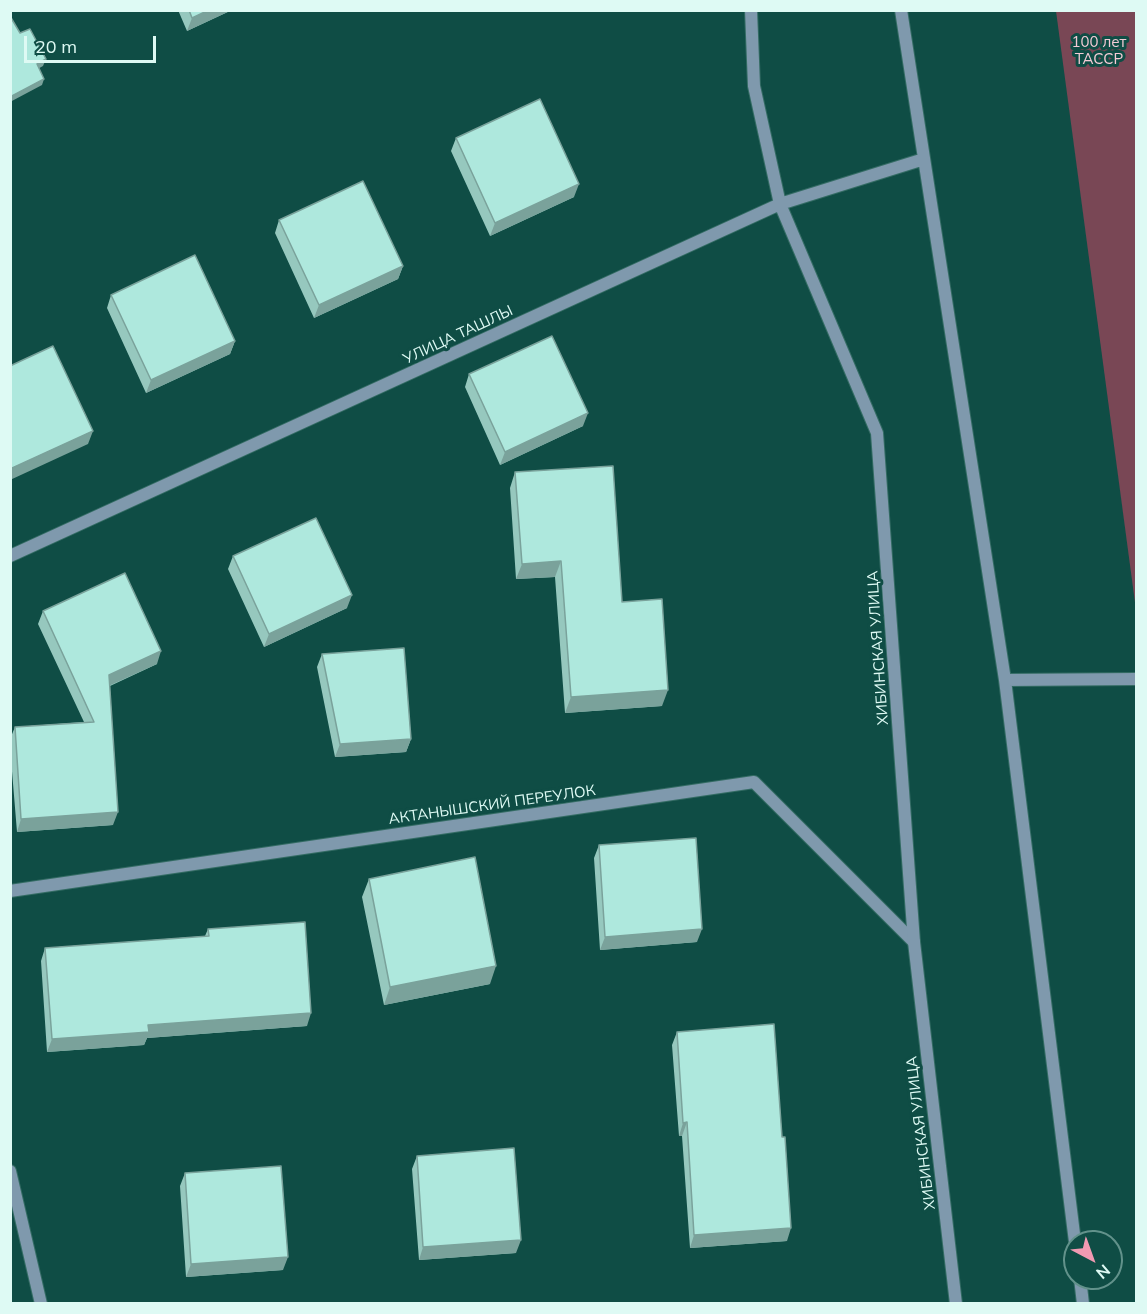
<!DOCTYPE html>
<html>
<head>
<meta charset="utf-8">
<style>
  body { margin:0 }
  #map { position:relative; width:1147px; height:1314px; overflow:hidden; background:#0f4d45; font-family:Mulish,sans-serif }
  canvas { display:block }
  .frame { position:absolute; inset:0; border:12px solid #defaf4; pointer-events:none }
  .north { position:absolute; left:1063px; top:1230px; width:60px; height:60px; box-sizing:border-box; background:#0f4d45; border:2px solid #62928b; border-radius:50%; rotate:139deg; font-size:16px; font-weight:700; line-height:24px; text-align:center; color:#defaf4 }
  .north::after { content:''; display:block; margin:auto; width:21px; height:27px; background:#f19ab2; clip-path:polygon(50% 0,100% 100%,50% 72%,0 100%) }
  .scale { position:absolute; left:24px; top:36px; width:132px; height:27px; box-sizing:border-box; border:3px solid #defaf4; border-top:0; padding-left:8px; font-size:18px; line-height:21px; white-space:nowrap; color:#defaf4; -webkit-text-stroke:4px #0f4d45; paint-order:stroke }
</style>
</head>
<body>
<div id="map">
<canvas width="1147" height="1314"></canvas>
<div class="frame"></div>
<div class="north">N</div>
<div class="scale">20 m</div>
</div>
<script>
const g = document.querySelector('canvas').getContext('2d');
g.lineJoin = 'round';
function fillPath(path, color) {
  g.fillStyle = color;
  g.fill(path, 'evenodd');
}
function stroke(path, color, width, dash) {
  g.strokeStyle = color;
  g.lineWidth = width;
  g.lineCap = dash ? 'butt' : 'round';
  g.setLineDash(dash || []);
  g.stroke(path);
}
function label(font, color, halo, rows, align = 'center') {
  g.font = font + ' Mulish,sans-serif';
  g.lineWidth = 6;
  g.setLineDash([]);
  g.textBaseline = 'middle';
  g.strokeStyle = halo;
  g.fillStyle = color;
  for (const [text, x, y, turn = 0] of rows) {
    g.save();
    g.translate(x, y);
    g.rotate((+turn || 0) * Math.PI / 180);
    g.textAlign = isNaN(turn) ? turn : align;
    if (halo) g.strokeText(text, 0, 0);
    g.fillText(text, 0, 0);
    g.restore();
  }
}
fillPath(new Path2D(`
  M 1056,11 L 1136,11 L 1136,610 Z`), '#794755');
const service = new Path2D(`
  M 10,891 L 754,782 L 914,942`);
const minor = new Path2D(`
  M 751,10 L 754,86 L 780,204 L 877,433 L 914,942 L 956,1304
  M 901,10 L 1005,680 L 1075,1242
  M 10,556 L 780,204 L 924,159
  M 1005,680 L 1136,679
  M 10,1171 L 41,1304
  M 1080,1278 L 1083,1304`);
stroke(service, '#346c64', 14);
stroke(minor, '#346c64', 14);
stroke(service, '#7f99ad', 12);
stroke(minor, '#7f99ad', 12);
fillPath(new Path2D(`
  M 178,10 L 232,10 L 187,31 Z
  M 456,138 L 574,197 L 490,236 L 451,151 Z
  M 279,220 L 403,266 L 398,279 L 314,318 L 275,233 Z
  M 111,295 L 235,341 L 230,354 L 146,393 L 107,308 Z
  M 469,374 L 583,426 L 500,465 L 465,387 Z
  M 515,472 L 622,602 L 662,706 L 565,713 L 555,577 L 516,579 L 510,488 Z
  M 233,556 L 347,608 L 264,647 L 228,569 Z
  M 43,611 L 157,664 L 110,686 L 113,825 L 17,832 L 10,747 L 10,739 L 15,727 L 84,722 L 38,624 Z
  M 322,654 L 411,739 L 406,752 L 335,757 L 317,667 Z
  M 599,845 L 697,942 L 600,950 L 594,858 Z
  M 369,879 L 490,984 L 384,1005 L 362,897 Z
  M 208,929 L 307,1026 L 147,1038 L 144,1045 L 47,1052 L 41,961 L 45,948 L 205,936 Z
  M 677,1032 L 787,1241 L 690,1248 L 682,1136 L 679,1136 L 672,1045 Z
  M 417,1156 L 516,1253 L 419,1260 L 412,1169 Z
  M 185,1173 L 283,1270 L 186,1277 L 180,1186 Z`), '#96c8be');
fillPath(new Path2D(`
  M 209,10 L 232,10 L 187,31 L 192,18 Z
  M 46,59 L 43,66 L 34,71 L 37,64 Z
  M 44,79 L 42,85 L 10,102 L 10,97 Z
  M 579,184 L 574,197 L 490,236 L 495,223 Z
  M 403,266 L 398,279 L 314,318 L 319,305 Z
  M 235,341 L 230,354 L 146,393 L 151,380 Z
  M 588,413 L 583,426 L 500,465 L 505,452 Z
  M 93,431 L 88,444 L 10,480 L 10,469 Z
  M 561,561 L 555,577 L 516,579 L 522,564 Z
  M 352,595 L 347,608 L 264,647 L 269,634 Z
  M 161,651 L 157,664 L 104,688 L 109,675 Z
  M 668,690 L 662,706 L 565,713 L 571,697 Z
  M 411,739 L 406,752 L 335,757 L 340,744 Z
  M 118,812 L 113,825 L 17,832 L 21,819 Z
  M 702,929 L 697,942 L 600,950 L 605,937 Z
  M 496,966 L 490,984 L 384,1005 L 390,987 Z
  M 311,1013 L 307,1026 L 147,1038 L 144,1045 L 47,1052 L 52,1039 L 148,1025 Z
  M 687,1122 L 682,1136 L 679,1136 L 683,1123 Z
  M 791,1228 L 787,1241 L 690,1248 L 694,1235 Z
  M 521,1240 L 516,1253 L 419,1260 L 423,1247 Z
  M 288,1257 L 283,1270 L 186,1277 L 191,1264 Z`), '#7aa29b');
const building = new Path2D(`
  M 189,10 L 209,10 L 192,18 Z
  M 10,16 L 20,33 L 30,29 L 46,59 L 37,64 L 44,79 L 10,97 Z
  M 540,99 L 579,184 L 495,223 L 456,138 Z
  M 363,181 L 403,266 L 319,305 L 279,220 Z
  M 195,255 L 235,341 L 151,380 L 111,295 Z
  M 552,336 L 588,413 L 505,452 L 469,374 Z
  M 53,346 L 93,431 L 10,469 L 10,366 Z
  M 613,466 L 622,602 L 662,599 L 668,690 L 571,697 L 561,561 L 522,564 L 515,472 Z
  M 316,518 L 352,595 L 269,634 L 233,556 Z
  M 125,573 L 161,651 L 109,675 L 118,812 L 21,819 L 15,727 L 94,722 L 43,611 Z
  M 404,648 L 411,739 L 340,744 L 322,654 Z
  M 696,838 L 702,929 L 605,937 L 599,845 Z
  M 475,857 L 496,966 L 390,987 L 369,879 Z
  M 305,922 L 311,1013 L 148,1025 L 149,1032 L 52,1039 L 45,948 L 209,936 L 208,929 Z
  M 774,1024 L 782,1137 L 785,1137 L 791,1228 L 694,1235 L 687,1122 L 683,1123 L 677,1032 Z
  M 514,1148 L 521,1240 L 423,1247 L 417,1156 Z
  M 281,1166 L 288,1257 L 191,1264 L 185,1173 Z`);
fillPath(building, '#aee8dd');
stroke(building, '#7aa29b', 1.5);
label('15px', '#f6cbd6', '#0f4d45', [
  ["100 лет",1099,42],
  ["ТАССР",1099,59]
]);
label('15px', '#defaf4', '#0f4d45', [
  ["УЛИЦА ТАШЛЫ",458,335,-25],
  ["ХИБИНСКАЯ УЛИЦА",878,648,-94],
  ["АКТАНЫШСКИЙ ПЕРЕУЛОК",492,805,-8],
  ["ХИБИНСКАЯ УЛИЦА",921,1133,-97]
]);
</script>
</body>
</html>
